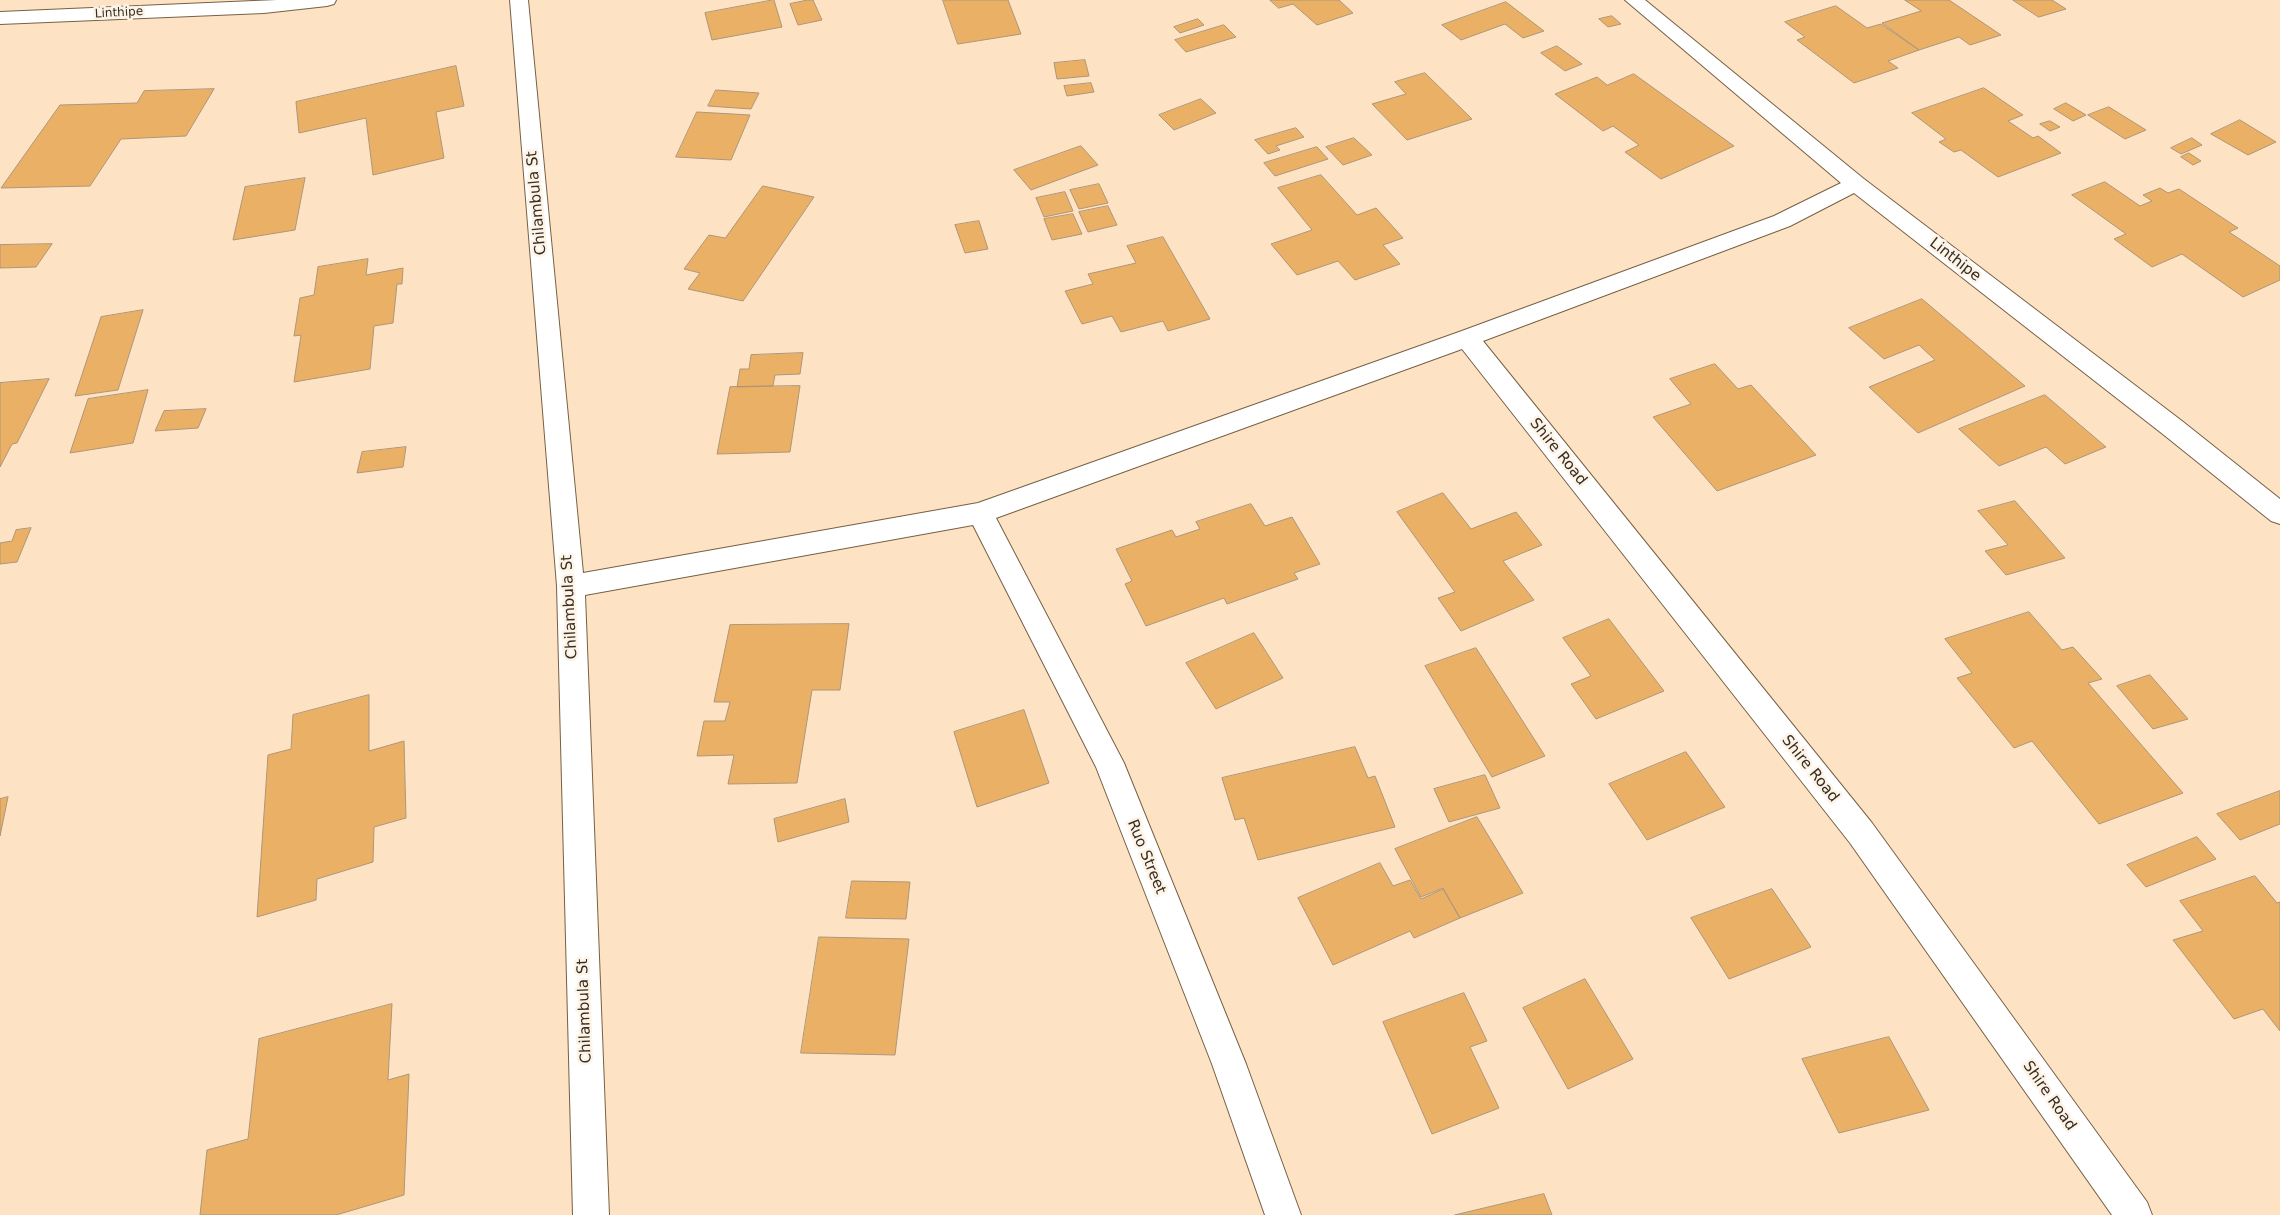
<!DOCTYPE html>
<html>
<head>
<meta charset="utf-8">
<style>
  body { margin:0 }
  canvas { display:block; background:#fde3c4 }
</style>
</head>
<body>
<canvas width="2280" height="1215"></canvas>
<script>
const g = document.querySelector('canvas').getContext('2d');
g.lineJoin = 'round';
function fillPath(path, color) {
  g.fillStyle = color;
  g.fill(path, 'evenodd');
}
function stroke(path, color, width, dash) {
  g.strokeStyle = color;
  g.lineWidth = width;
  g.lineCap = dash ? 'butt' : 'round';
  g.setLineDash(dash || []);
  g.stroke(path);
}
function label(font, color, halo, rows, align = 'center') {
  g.font = font + ' "DejaVu Sans",sans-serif';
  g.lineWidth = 5;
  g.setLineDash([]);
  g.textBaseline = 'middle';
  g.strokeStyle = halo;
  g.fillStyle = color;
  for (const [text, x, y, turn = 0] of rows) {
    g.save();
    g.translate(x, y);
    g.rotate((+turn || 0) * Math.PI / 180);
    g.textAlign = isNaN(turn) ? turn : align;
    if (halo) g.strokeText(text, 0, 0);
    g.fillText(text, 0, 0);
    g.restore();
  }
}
const building = new Path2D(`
  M 774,0 L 782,27 L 712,40 L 705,13 Z
  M 808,0 L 813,0 L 822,20 L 798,25 L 790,4 Z
  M 943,0 L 1008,0 L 1021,34 L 958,44 Z
  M 1270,0 L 1339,0 L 1353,13 L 1317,25 L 1293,4 L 1279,8 Z
  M 1905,0 L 1949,0 L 2001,35 L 1970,45 L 1959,37 L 1919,50 L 1882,23 L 1921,11 Z
  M 2013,0 L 2052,0 L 2066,9 L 2039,17 Z
  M 1506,2 L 1544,31 L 1523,38 L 1505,24 L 1461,40 L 1442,25 Z
  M 1836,6 L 1867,28 L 1881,24 L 1919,50 L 1888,61 L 1898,68 L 1854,83 L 1797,40 L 1805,37 L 1785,22 Z
  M 1612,16 L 1621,24 L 1608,27 L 1599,19 Z
  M 1198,19 L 1204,25 L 1180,33 L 1174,27 Z
  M 1224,25 L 1236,37 L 1186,52 L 1175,40 Z
  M 1557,46 L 1582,64 L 1565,71 L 1541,53 Z
  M 1085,60 L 1089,76 L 1057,79 L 1054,63 Z
  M 456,66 L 464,106 L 436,112 L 444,158 L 373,175 L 366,118 L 299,133 L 296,102 Z
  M 1425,73 L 1472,119 L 1407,140 L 1372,104 L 1406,94 L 1395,82 Z
  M 1634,74 L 1734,146 L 1661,179 L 1625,152 L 1639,145 L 1613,126 L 1603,131 L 1555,94 L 1597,77 L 1607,85 Z
  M 1091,83 L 1094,92 L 1067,96 L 1064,86 Z
  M 1984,88 L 2023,115 L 2008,121 L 2033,138 L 2038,136 L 2061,153 L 1998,177 L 1961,150 L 1954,152 L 1939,142 L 1946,139 L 1912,113 Z
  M 214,89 L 186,136 L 121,139 L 90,186 L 1,188 L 60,105 L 137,103 L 144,91 Z
  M 716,90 L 759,93 L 751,109 L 708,106 Z
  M 1201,99 L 1216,113 L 1174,130 L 1159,115 Z
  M 2066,103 L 2086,115 L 2073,121 L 2054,109 Z
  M 2109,107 L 2146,130 L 2125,139 L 2088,115 Z
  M 697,112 L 750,115 L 731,160 L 676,157 Z
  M 2240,120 L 2276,142 L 2248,155 L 2211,134 Z
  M 2050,121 L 2060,127 L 2050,131 L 2040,124 Z
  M 1296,128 L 1304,137 L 1276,146 L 1280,150 L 1268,154 L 1255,140 Z
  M 1354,138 L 1372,155 L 1343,165 L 1326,147 Z
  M 2192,138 L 2202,145 L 2181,154 L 2171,148 Z
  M 1081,146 L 1098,165 L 1031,190 L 1014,170 Z
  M 1317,147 L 1328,159 L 1275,176 L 1264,163 Z
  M 2189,153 L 2201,161 L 2193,165 L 2181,157 Z
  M 1321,175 L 1357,215 L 1376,208 L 1403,238 L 1383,245 L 1400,264 L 1355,280 L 1338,261 L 1297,275 L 1271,244 L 1312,230 L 1278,188 Z
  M 305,178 L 295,230 L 233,240 L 245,187 Z
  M 2105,182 L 2140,206 L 2152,201 L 2143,195 L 2160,188 L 2168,193 L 2179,189 L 2238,228 L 2229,232 L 2280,266 L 2280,280 L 2243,297 L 2182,254 L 2152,267 L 2114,239 L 2126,234 L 2072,195 Z
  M 1099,184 L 1108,203 L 1079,209 L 1070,190 Z
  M 763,186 L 814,197 L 743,301 L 688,289 L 700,273 L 684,269 L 709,235 L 725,238 Z
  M 1065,192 L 1073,211 L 1044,217 L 1036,198 Z
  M 1108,206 L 1117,225 L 1088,232 L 1079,212 Z
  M 1073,214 L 1082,234 L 1052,240 L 1044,219 Z
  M 979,221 L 988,249 L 965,253 L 955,225 Z
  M 1163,237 L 1210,319 L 1168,331 L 1163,321 L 1121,332 L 1112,316 L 1082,324 L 1065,291 L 1093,284 L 1088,274 L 1136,263 L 1127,246 Z
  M 52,244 L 36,267 L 0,268 L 0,245 Z
  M 368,259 L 366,275 L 403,268 L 402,284 L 397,284 L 393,323 L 374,326 L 370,369 L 294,382 L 301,335 L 294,336 L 300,298 L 314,295 L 318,267 Z
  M 1922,299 L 2025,386 L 1918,433 L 1869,387 L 1935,360 L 1919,345 L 1884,359 L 1849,328 Z
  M 143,310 L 118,390 L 75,396 L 101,317 Z
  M 803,353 L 800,374 L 775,375 L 773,386 L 737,387 L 740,369 L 749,369 L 751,355 Z
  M 1715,364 L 1738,389 L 1751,385 L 1816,455 L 1717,491 L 1653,417 L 1691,404 L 1670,379 Z
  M 49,379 L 17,443 L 12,444 L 0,467 L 0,383 Z
  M 800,386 L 790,452 L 717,454 L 730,387 Z
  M 148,390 L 133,443 L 70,453 L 88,399 Z
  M 2045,395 L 2106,447 L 2065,464 L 2046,447 L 1999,466 L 1959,429 Z
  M 206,409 L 198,428 L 155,431 L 164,411 Z
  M 406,447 L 403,467 L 357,473 L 362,452 Z
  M 1443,493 L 1471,529 L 1516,512 L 1542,545 L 1503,561 L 1534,600 L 1461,631 L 1438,598 L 1455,592 L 1397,512 Z
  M 2015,501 L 2065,558 L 2006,575 L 1985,551 L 2008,545 L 1978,511 Z
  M 1251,504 L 1265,526 L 1292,517 L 1320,564 L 1294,573 L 1298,579 L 1227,604 L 1224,598 L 1146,626 L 1125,584 L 1132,581 L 1116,549 L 1172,530 L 1176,537 L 1200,529 L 1196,522 Z
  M 31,528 L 17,562 L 0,564 L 0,543 L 12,541 L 16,530 Z
  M 2029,612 L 2062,650 L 2073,647 L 2102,679 L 2088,683 L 2183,793 L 2099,824 L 2032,741 L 2014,748 L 1957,678 L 1972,673 L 1945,639 Z
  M 1609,619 L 1664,691 L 1596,719 L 1571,684 L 1591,676 L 1563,638 Z
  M 849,624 L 840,690 L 812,690 L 797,783 L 728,784 L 734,755 L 697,756 L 704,721 L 725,721 L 730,702 L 714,702 L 730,625 Z
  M 1254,633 L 1283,678 L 1216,709 L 1186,663 Z
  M 1476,648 L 1545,756 L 1492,777 L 1425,666 Z
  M 2150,675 L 2188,719 L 2153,729 L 2117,686 Z
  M 369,695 L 369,751 L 404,741 L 406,818 L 374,827 L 373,862 L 317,879 L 316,900 L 257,917 L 268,755 L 291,749 L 293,715 Z
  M 1024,710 L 1049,783 L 977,807 L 954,732 Z
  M 1355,747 L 1368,778 L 1375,776 L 1395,827 L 1258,860 L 1244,818 L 1235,820 L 1222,778 Z
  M 1686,752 L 1725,807 L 1647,840 L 1609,784 Z
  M 1485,775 L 1500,808 L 1449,822 L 1434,789 Z
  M 2280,791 L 2280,824 L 2240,840 L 2217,814 Z
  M 8,797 L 0,836 L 0,799 Z
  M 845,799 L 849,822 L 778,842 L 774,819 Z
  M 1477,817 L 1523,893 L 1460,918 L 1443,888 L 1421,897 L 1395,849 Z
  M 2197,837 L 2216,859 L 2146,887 L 2127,865 Z
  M 1380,863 L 1393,886 L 1410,880 L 1421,899 L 1443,889 L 1460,918 L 1414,938 L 1410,931 L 1333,965 L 1298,898 Z
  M 2255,876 L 2277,903 L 2280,902 L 2280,1031 L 2263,1009 L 2234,1019 L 2173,940 L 2203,931 L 2180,901 Z
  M 852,881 L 910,882 L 906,919 L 846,918 Z
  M 1772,889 L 1811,947 L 1729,979 L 1691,918 Z
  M 819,937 L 909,939 L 895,1055 L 801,1053 Z
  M 1585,979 L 1633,1059 L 1568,1089 L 1523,1008 Z
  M 1464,993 L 1487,1041 L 1470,1047 L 1499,1108 L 1432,1134 L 1383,1022 Z
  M 392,1004 L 388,1080 L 409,1074 L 404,1195 L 336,1215 L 200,1215 L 207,1150 L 248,1139 L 259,1039 Z
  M 1889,1037 L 1929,1110 L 1839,1133 L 1802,1059 Z
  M 1544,1194 L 1552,1215 L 1455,1215 Z`);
fillPath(building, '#eab065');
stroke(building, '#ae9679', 1);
const minor = new Path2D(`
  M 277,0 L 336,0 L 334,4 L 327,6 L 264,13 L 0,24 L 0,12 Z
  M 510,0 L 528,0 L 583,573 L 978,503 L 1459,332 L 1774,216 L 1841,183 L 1625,0 L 1645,0 L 1864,179 L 2182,421 L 2280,499 L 2280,524 L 2271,521 L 2164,435 L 1854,193 L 1790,226 L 1483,341 L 1872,823 L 2147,1202 L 2152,1215 L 2112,1215 L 1850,843 L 1462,349 L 996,518 L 1124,763 L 1246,1064 L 1301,1215 L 1265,1215 L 1212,1064 L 1096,767 L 973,525 L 585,595 L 609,1215 L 573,1215 L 557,586 Z`);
stroke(minor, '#776045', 2);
fillPath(minor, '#fff');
label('12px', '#372e22', '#fef3e7', [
  ["Linthipe",119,13,-3]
]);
label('15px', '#372e22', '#fef3e7', [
  ["Chilambula St",537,203,-95],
  ["Linthipe",1955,260,38],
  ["Shire Road",1558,452,51],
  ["Chilambula St",570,607,-93],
  ["Shire Road",1810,769,51],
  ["Ruo Street",1146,857,68],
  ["Chilambula St",585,1011,-92],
  ["Shire Road",2049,1096,55]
]);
</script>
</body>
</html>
